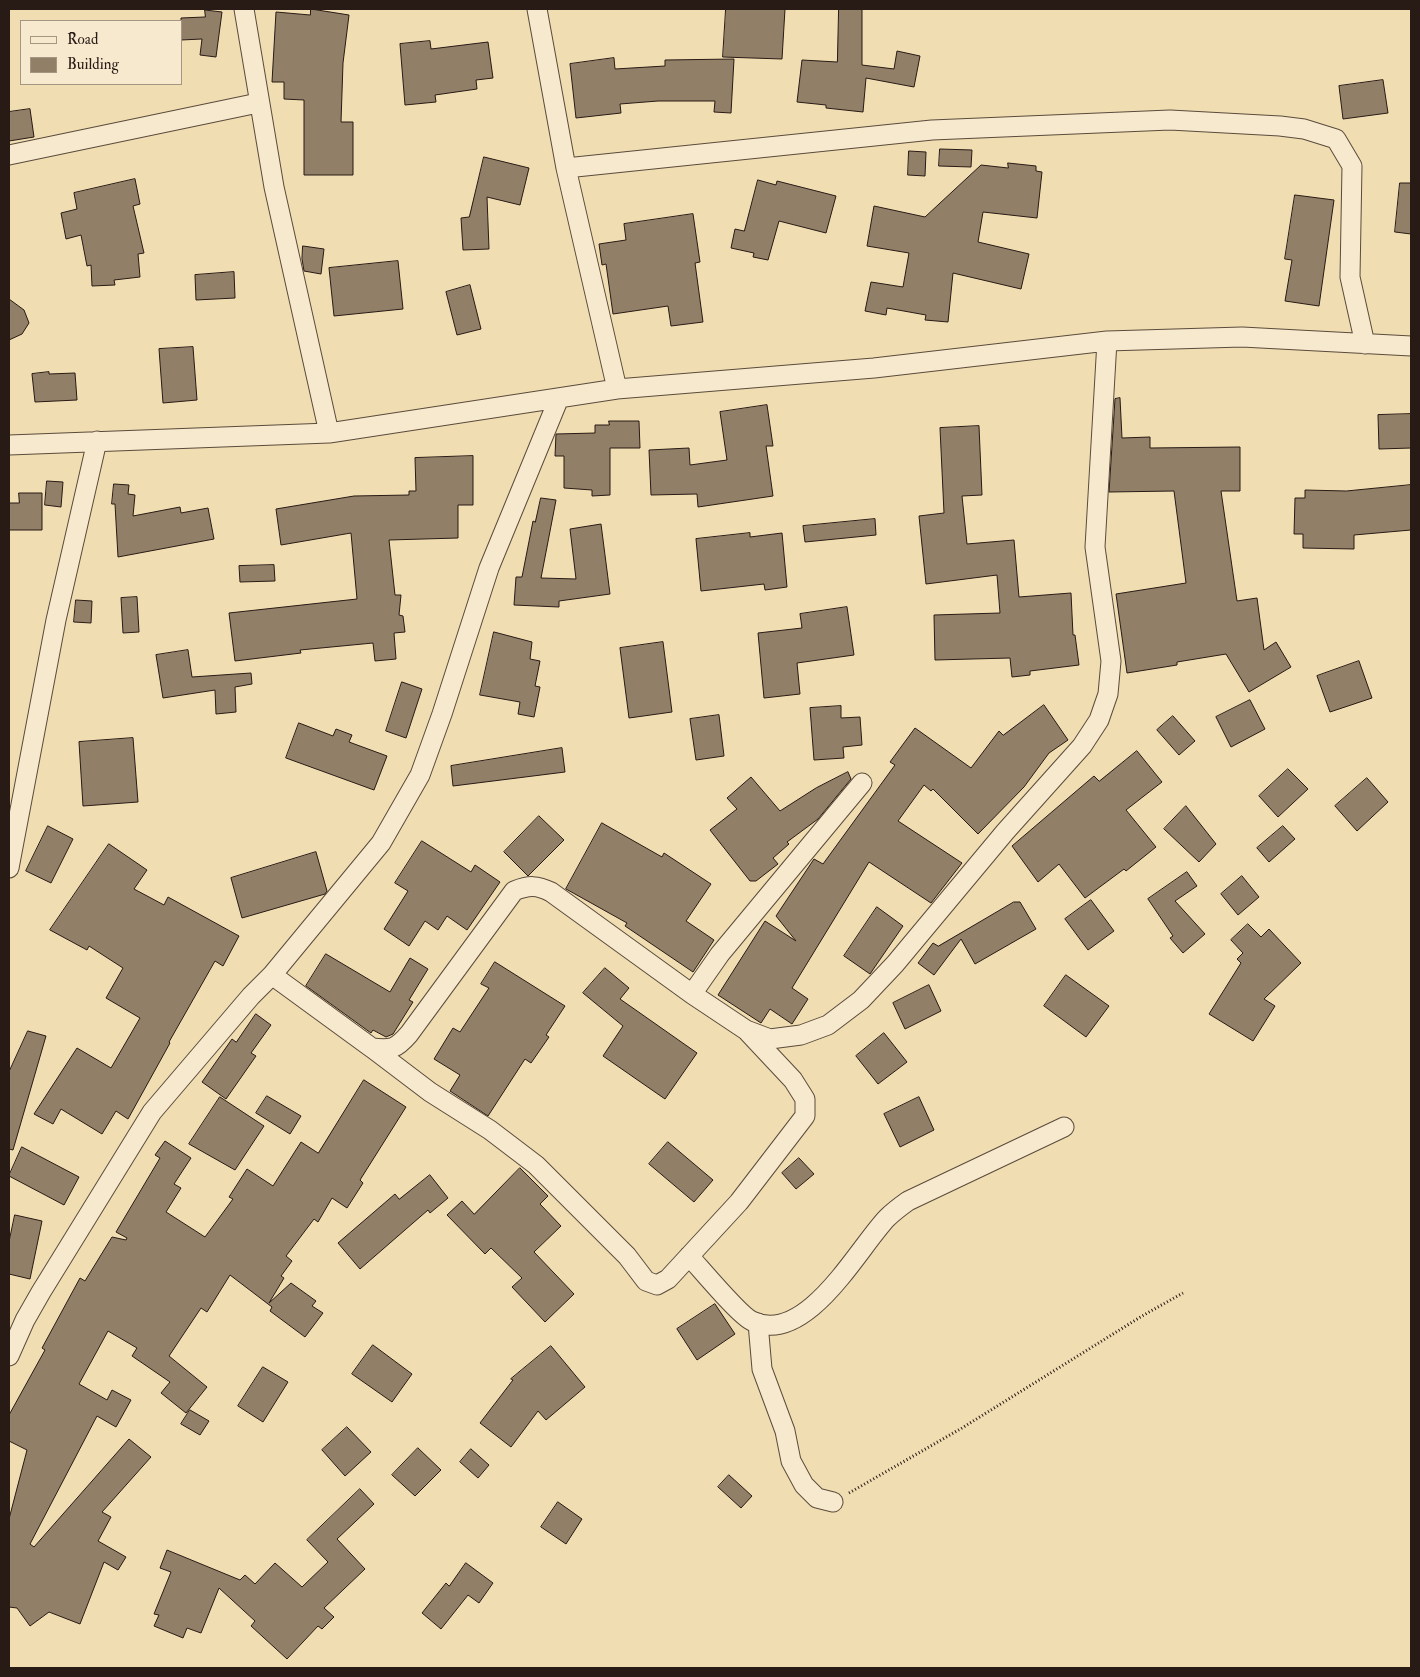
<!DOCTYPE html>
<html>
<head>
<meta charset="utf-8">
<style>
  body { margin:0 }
  #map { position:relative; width:1420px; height:1677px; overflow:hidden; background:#f1ddb2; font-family:"IM FELL Double Pica",serif }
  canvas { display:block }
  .frame { position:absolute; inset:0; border:10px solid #281a15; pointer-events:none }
  .legend { position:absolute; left:20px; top:20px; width:162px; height:65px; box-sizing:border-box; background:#f6e9cd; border:1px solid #a49683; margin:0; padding:6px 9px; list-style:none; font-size:15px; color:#281a15 }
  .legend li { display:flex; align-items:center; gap:10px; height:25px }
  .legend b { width:25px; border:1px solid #a49683 }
</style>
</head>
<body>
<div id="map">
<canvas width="1420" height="1677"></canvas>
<div class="frame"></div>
<ul class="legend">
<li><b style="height:6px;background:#f6e9cd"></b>Road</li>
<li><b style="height:14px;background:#917f67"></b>Building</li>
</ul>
</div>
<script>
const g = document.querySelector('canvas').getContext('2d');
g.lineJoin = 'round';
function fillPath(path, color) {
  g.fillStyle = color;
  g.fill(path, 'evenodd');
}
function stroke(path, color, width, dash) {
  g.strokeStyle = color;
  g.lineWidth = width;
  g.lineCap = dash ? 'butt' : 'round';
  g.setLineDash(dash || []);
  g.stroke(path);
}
const building = new Path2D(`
  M 311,9 L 349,15 L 343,63 L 341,122 L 353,122 L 353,175 L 304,175 L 304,100 L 284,99 L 284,82 L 272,82 L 276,12 L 310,15 Z
  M 726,9 L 785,9 L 782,59 L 723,57 Z
  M 839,9 L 862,9 L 862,65 L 894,69 L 897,51 L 920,56 L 914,87 L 866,78 L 863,112 L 826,108 L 826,105 L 797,102 L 802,60 L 837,62 Z
  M 205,10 L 222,12 L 216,57 L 200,55 L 202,39 L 181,40 L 181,18 L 205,17 Z
  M 430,41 L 431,49 L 488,42 L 493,78 L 476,80 L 477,89 L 435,95 L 436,102 L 405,105 L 400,44 Z
  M 614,58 L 615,69 L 665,66 L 665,60 L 734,59 L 731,113 L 714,112 L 715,101 L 658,101 L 620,104 L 621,113 L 576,118 L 570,64 Z
  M 1383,80 L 1388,113 L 1343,119 L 1339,86 Z
  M 30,109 L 34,137 L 9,141 L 9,112 Z
  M 940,149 L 972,150 L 971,167 L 939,166 Z
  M 909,151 L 926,152 L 925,176 L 908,175 Z
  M 484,157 L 529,168 L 520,205 L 487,197 L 489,249 L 463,250 L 461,218 L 469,217 Z
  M 1008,163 L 1036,166 L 1036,171 L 1042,172 L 1037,218 L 983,212 L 978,242 L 1029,254 L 1021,289 L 953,273 L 948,322 L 925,320 L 926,315 L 887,308 L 886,315 L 865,311 L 871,282 L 903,287 L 909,253 L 867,246 L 874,206 L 925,217 L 981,165 L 1008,168 Z
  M 135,179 L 140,204 L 133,206 L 144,253 L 138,254 L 140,277 L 114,280 L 115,285 L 92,286 L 91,265 L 87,266 L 81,235 L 66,239 L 61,213 L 77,209 L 74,193 Z
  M 758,180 L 776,185 L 777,181 L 836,196 L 826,233 L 779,221 L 768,260 L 753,257 L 754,253 L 731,248 L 735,229 L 744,231 Z
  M 1400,183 L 1411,183 L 1411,234 L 1395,232 Z
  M 1295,195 L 1334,200 L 1319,306 L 1285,301 L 1292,260 L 1285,259 Z
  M 693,214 L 700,262 L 695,263 L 703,322 L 671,326 L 668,306 L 613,314 L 606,264 L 602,265 L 599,244 L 626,240 L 624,224 Z
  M 303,246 L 324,249 L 321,274 L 304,271 L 302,259 Z
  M 398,261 L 403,309 L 334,316 L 329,268 Z
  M 234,272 L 235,298 L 196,300 L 195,275 Z
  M 470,285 L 481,329 L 457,335 L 446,292 Z
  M 9,299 L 24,310 L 29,323 L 22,334 L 9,340 Z
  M 193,347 L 197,400 L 163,403 L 159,349 Z
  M 49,372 L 49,374 L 75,373 L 77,400 L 35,402 L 32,374 Z
  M 1120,398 L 1122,438 L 1150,437 L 1150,448 L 1240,447 L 1240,491 L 1221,491 L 1237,601 L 1257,598 L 1264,650 L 1276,642 L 1291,667 L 1249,692 L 1226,654 L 1177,662 L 1177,665 L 1127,673 L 1116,594 L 1186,583 L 1174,491 L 1109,492 L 1115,399 Z
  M 767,405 L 773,446 L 766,446 L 773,496 L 698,507 L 697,494 L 651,495 L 649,450 L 689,448 L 690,465 L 727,460 L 720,412 Z
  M 1411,414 L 1411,448 L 1379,449 L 1378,415 Z
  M 609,421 L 639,421 L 640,448 L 610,448 L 610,495 L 592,496 L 592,490 L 564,488 L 564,456 L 555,456 L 556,434 L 595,433 L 595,425 L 609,425 Z
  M 979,426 L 982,495 L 962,496 L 967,544 L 1014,540 L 1019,597 L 1071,593 L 1073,635 L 1075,635 L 1079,665 L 1030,671 L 1030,675 L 1012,677 L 1010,658 L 935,660 L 934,615 L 1000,613 L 997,575 L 926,584 L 919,516 L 944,513 L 940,428 Z
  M 473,456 L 473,505 L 458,505 L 458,538 L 389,540 L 395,595 L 401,595 L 399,615 L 403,616 L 405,632 L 394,633 L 396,659 L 375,661 L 373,643 L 300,650 L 301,653 L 235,661 L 229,613 L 357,599 L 351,533 L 281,545 L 276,509 L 354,496 L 409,495 L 409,491 L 416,491 L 415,458 Z
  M 47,481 L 63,482 L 61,507 L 45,505 Z
  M 114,484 L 129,485 L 128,494 L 135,495 L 133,516 L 180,507 L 181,513 L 208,508 L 214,539 L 118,557 L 115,504 L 112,504 Z
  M 1411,485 L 1411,530 L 1354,535 L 1354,549 L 1303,548 L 1303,534 L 1294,534 L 1295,498 L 1305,498 L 1305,490 L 1346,491 Z
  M 19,493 L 42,493 L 42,530 L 9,530 L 9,503 L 19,503 Z
  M 541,498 L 556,500 L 541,578 L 576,579 L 570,529 L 601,524 L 610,594 L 559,601 L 559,607 L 514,605 L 516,577 L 522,577 L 533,521 L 535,522 Z
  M 875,519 L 876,535 L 805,542 L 803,526 Z
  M 750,533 L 750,537 L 782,533 L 787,587 L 765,590 L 764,584 L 701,591 L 696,539 Z
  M 274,565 L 275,581 L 240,582 L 239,566 Z
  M 137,597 L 139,632 L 123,633 L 121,598 Z
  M 76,600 L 92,601 L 91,623 L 74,622 Z
  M 847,607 L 854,655 L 797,663 L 800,694 L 764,698 L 758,633 L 802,628 L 800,614 Z
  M 494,632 L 532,642 L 530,659 L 540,661 L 535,686 L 540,687 L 534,717 L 518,714 L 520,702 L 480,695 Z
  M 663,642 L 672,712 L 629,718 L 620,648 Z
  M 188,650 L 192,677 L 251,673 L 252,684 L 235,687 L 236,712 L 216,714 L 215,690 L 163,698 L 156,655 Z
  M 1359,661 L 1372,698 L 1330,712 L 1317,676 Z
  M 402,682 L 422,689 L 406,738 L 386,731 Z
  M 1250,700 L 1265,729 L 1231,747 L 1216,717 Z
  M 1044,705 L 1068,740 L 1049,753 L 1024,787 L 978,834 L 933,789 L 931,791 L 924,785 L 898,821 L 962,863 L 931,903 L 869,862 L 792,988 L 808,999 L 792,1024 L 770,1009 L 761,1023 L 718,995 L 765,921 L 796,941 L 776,916 L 814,859 L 823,864 L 895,765 L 890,762 L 915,728 L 971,768 L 999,731 L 1003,735 Z
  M 841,706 L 841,718 L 860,717 L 862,745 L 843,747 L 844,758 L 814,760 L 810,708 Z
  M 719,715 L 724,756 L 696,760 L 690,719 Z
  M 1173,716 L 1195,741 L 1179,755 L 1157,730 Z
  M 299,723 L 333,736 L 336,729 L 352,735 L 349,742 L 387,756 L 374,790 L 286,758 Z
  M 133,738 L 138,802 L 83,806 L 79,742 Z
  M 562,748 L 565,772 L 453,786 L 451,766 Z
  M 1137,751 L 1162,782 L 1126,810 L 1156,847 L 1126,871 L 1124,869 L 1085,898 L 1059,864 L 1038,882 L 1012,846 L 1094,776 L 1099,781 Z
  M 1288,769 L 1308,789 L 1278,817 L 1259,796 Z
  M 848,772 L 851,779 L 818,819 L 787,842 L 789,844 L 773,858 L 778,864 L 756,881 L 750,881 L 710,830 L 737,809 L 727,798 L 751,777 L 780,811 L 816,788 Z
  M 1367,778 L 1388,802 L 1357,831 L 1335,806 Z
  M 1186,806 L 1216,844 L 1199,862 L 1164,829 Z
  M 539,816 L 564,840 L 528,876 L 504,852 Z
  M 602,823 L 662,857 L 664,853 L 711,884 L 686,921 L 714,940 L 693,972 L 625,926 L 627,923 L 566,889 Z
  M 48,826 L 73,839 L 51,883 L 26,871 Z
  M 1283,826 L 1295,839 L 1269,862 L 1257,848 Z
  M 422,841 L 471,872 L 475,865 L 500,882 L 467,930 L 447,916 L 438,930 L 425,921 L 409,946 L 384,929 L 408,891 L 395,883 Z
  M 109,844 L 147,870 L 134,889 L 164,905 L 168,897 L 239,936 L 223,966 L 215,961 L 169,1042 L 170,1043 L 128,1119 L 116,1111 L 102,1134 L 61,1109 L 53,1124 L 34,1114 L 77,1048 L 111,1068 L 140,1018 L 106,998 L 123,968 L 89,946 L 87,950 L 50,930 Z
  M 316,852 L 327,891 L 325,894 L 242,918 L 231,878 Z
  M 1187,872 L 1197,886 L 1175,901 L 1205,934 L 1183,953 L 1170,938 L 1173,936 L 1148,899 Z
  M 1242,876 L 1259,897 L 1238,915 L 1221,894 Z
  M 1091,900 L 1114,931 L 1088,950 L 1065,919 Z
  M 1014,902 L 1020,902 L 1036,929 L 975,964 L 961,939 L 934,975 L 918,963 L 933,943 L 938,946 Z
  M 877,907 L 903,926 L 870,974 L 844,956 Z
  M 1248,924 L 1261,937 L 1269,929 L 1301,963 L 1264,999 L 1275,1006 L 1253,1041 L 1209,1014 L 1241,963 L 1237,959 L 1243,953 L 1231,940 Z
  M 326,954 L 390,992 L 410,958 L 428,969 L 409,1000 L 413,1002 L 393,1034 L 386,1037 L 373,1030 L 371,1033 L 306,986 Z
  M 495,962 L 565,1006 L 546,1035 L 549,1037 L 531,1063 L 525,1059 L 488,1116 L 450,1091 L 460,1075 L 434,1059 L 453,1028 L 460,1032 L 489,988 L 481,984 Z
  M 605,968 L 629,988 L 620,999 L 697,1053 L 665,1099 L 603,1056 L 623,1026 L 583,993 Z
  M 1066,975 L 1109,1006 L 1086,1037 L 1044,1006 Z
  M 929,985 L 941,1011 L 905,1029 L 893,1003 Z
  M 256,1014 L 271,1025 L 251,1053 L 256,1056 L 226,1099 L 202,1082 L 232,1039 L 236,1042 Z
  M 28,1031 L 46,1036 L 13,1150 L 9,1149 L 9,1072 Z
  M 884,1033 L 907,1062 L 878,1084 L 856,1056 Z
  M 364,1080 L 406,1107 L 360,1180 L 363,1183 L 347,1208 L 332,1198 L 318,1222 L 314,1219 L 286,1256 L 292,1261 L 281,1276 L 284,1278 L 269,1303 L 291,1283 L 316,1301 L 312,1306 L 323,1313 L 305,1337 L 270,1311 L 272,1307 L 230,1275 L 207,1312 L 201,1308 L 169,1356 L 207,1387 L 186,1413 L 161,1393 L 170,1382 L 132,1356 L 137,1348 L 108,1331 L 79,1384 L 107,1400 L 112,1390 L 131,1400 L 116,1427 L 97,1416 L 30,1544 L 34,1547 L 129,1439 L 151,1457 L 102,1512 L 111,1517 L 98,1541 L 126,1557 L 118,1570 L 104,1562 L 80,1624 L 49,1612 L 30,1626 L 17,1608 L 9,1607 L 9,1519 L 27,1450 L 9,1441 L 9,1415 L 45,1350 L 42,1348 L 80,1278 L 85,1281 L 112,1237 L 126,1240 L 127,1238 L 116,1232 L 160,1158 L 155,1155 L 165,1141 L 191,1158 L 174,1184 L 181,1188 L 166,1212 L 205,1237 L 233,1199 L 229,1197 L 247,1169 L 273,1186 L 301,1142 L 318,1153 Z
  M 267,1096 L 301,1116 L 290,1134 L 256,1113 Z
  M 220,1097 L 264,1126 L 235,1170 L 189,1144 Z
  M 919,1097 L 934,1130 L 900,1147 L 884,1114 Z
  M 668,1142 L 713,1180 L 694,1202 L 649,1164 Z
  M 22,1147 L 79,1177 L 64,1205 L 9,1176 Z
  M 799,1158 L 814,1174 L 796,1189 L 782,1173 Z
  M 520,1168 L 548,1196 L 540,1204 L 561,1226 L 534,1252 L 574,1294 L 545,1322 L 512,1287 L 522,1278 L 491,1248 L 485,1254 L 447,1215 L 462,1201 L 474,1214 Z
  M 430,1175 L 448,1198 L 430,1213 L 428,1210 L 360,1269 L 338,1243 L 395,1194 L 399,1199 Z
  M 15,1215 L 42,1221 L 30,1279 L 9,1274 L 9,1242 Z
  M 715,1304 L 735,1334 L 697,1360 L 677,1329 Z
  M 373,1345 L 412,1374 L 392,1402 L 352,1374 Z
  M 551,1346 L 585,1387 L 546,1420 L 538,1411 L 511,1447 L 480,1423 L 513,1380 L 511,1379 Z
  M 263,1367 L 288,1382 L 263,1422 L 238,1406 Z
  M 190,1410 L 209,1421 L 200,1435 L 181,1424 Z
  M 347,1427 L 371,1452 L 345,1476 L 322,1450 Z
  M 418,1448 L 441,1470 L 415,1496 L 392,1475 Z
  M 471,1449 L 489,1465 L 478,1478 L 460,1462 Z
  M 729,1475 L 752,1496 L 741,1508 L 718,1487 Z
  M 360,1489 L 374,1504 L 337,1539 L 365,1569 L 324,1608 L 334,1617 L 322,1629 L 318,1626 L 287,1659 L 251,1626 L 255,1621 L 219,1588 L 201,1633 L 187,1628 L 183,1638 L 154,1626 L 159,1615 L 154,1614 L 171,1572 L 160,1568 L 167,1550 L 240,1580 L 245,1575 L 255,1584 L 275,1563 L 302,1587 L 328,1562 L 307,1540 Z
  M 558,1502 L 582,1519 L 566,1544 L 541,1527 Z
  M 466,1563 L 493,1583 L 479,1603 L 468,1595 L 441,1629 L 422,1613 L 446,1583 L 449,1586 Z`);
fillPath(building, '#917f67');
stroke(building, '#281a15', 1);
const minor = new Path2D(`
  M 244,9 L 274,187 L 329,433
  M 537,9 L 566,168 L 617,389
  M 9,155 L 258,103
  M 566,168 L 932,130 L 1170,120 L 1280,126 L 1304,129 L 1336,139 L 1352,166 L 1350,277 L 1365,344
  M 9,445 L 329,433 L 617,389 L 874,368 L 1107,341 L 1242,337 L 1411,346
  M 9,868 L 56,620 L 97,441
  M 272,975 L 372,1048 C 392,1050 396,1049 409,1034 L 514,891 C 529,885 537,885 551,892 L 692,994 L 746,1030 L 770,1039 L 801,1035 L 828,1025 L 861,1000 L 895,964 L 1005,832 L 1082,746 L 1099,720 L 1108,694 L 1111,661 L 1095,547 L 1107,341
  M 692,994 L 720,954 L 862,783
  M 372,1048 L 430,1092 L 490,1130 L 536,1165 L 627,1256 L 646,1281 L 657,1285 L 668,1279 L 739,1202 L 805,1116 L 805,1099 L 793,1080 L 748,1032
  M 689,1256 C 701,1269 740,1316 752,1321 C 806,1347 858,1248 887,1218 C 894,1211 901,1206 908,1201 L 1064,1127
  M 758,1323 L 762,1369 L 785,1431 L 791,1461 L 804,1485 L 817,1498 L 833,1502
  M 9,1356 L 25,1320 L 41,1292 L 152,1112 L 251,996 L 272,975 L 381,843 L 420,775 L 442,714 L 489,568 L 559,398`);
stroke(minor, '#5a4b3c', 21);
stroke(new Path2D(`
  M 849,1493 L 962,1428 L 1142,1316 L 1183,1293`), '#281a15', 3, [1, 2.5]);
stroke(minor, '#f6e9cd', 19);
</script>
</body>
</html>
